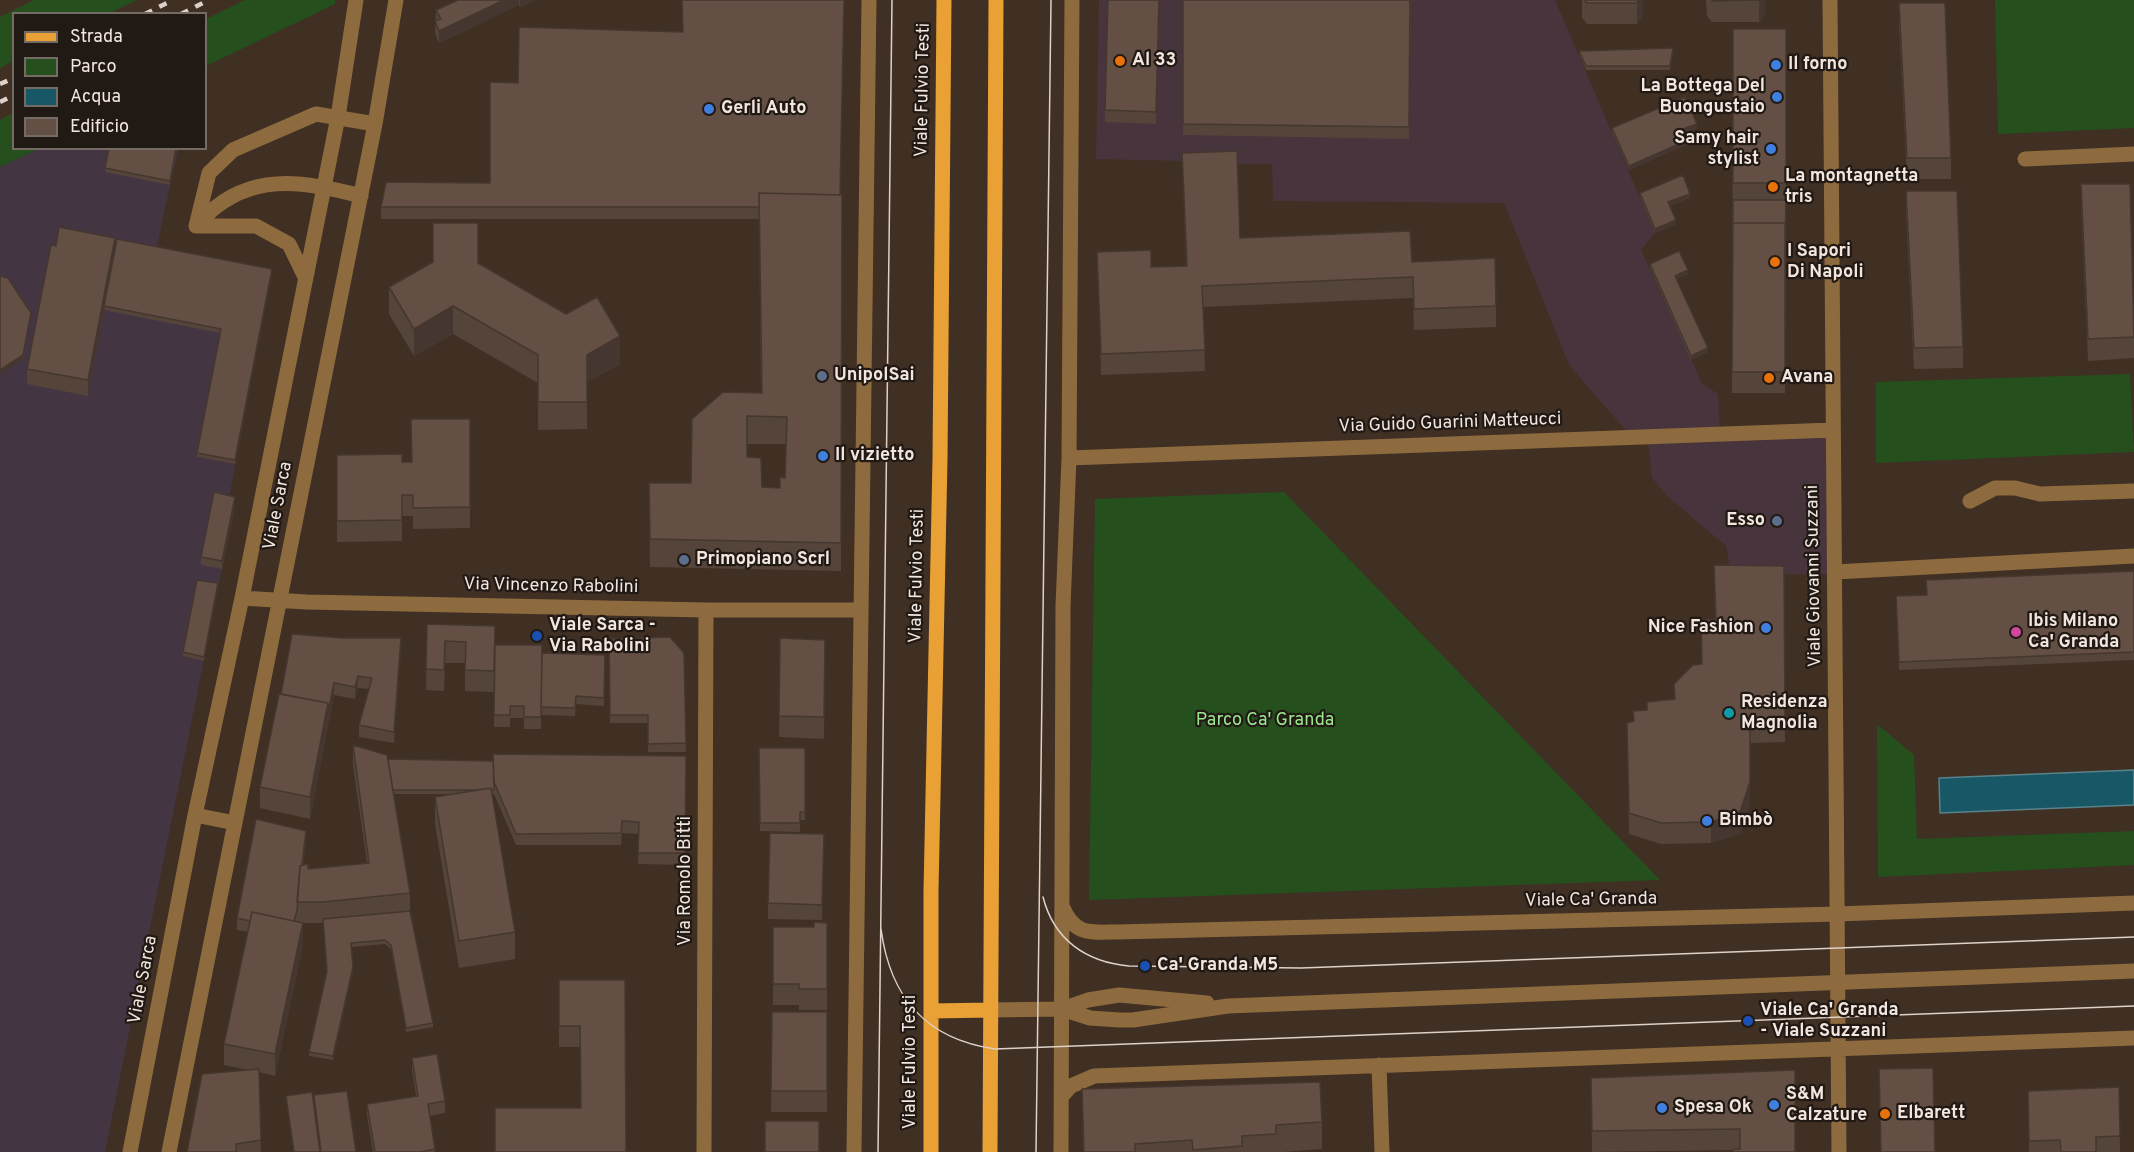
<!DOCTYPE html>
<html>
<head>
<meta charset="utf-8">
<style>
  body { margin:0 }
  #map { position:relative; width:2134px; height:1152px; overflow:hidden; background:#402f23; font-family:Overpass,sans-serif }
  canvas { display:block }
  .legend { position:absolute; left:12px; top:12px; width:195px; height:138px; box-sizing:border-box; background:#211914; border:2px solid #756b65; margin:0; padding:8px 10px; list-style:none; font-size:18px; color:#f2e6df }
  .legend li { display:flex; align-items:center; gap:12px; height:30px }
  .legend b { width:30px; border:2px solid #756b65 }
</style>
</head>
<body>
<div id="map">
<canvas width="2134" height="1152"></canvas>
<ul class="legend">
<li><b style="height:8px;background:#e9a035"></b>Strada</li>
<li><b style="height:16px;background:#25501d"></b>Parco</li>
<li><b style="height:16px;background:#185866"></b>Acqua</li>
<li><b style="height:16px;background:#634f43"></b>Edificio</li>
</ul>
</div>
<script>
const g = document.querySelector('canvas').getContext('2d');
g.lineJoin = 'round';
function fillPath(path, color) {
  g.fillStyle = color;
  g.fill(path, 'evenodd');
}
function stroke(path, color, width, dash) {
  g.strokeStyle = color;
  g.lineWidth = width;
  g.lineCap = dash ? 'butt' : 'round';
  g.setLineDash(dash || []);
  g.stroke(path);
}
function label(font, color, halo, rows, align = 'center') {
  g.font = font + ' Overpass,sans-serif';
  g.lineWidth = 4.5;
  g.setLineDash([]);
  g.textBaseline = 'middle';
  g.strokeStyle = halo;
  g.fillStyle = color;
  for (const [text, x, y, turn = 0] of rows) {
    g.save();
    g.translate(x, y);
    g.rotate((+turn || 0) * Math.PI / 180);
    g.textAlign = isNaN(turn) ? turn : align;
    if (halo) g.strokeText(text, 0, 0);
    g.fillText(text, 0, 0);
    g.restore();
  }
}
fillPath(new Path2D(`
  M 1099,0 L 1555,0 L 1655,233 L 1641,250 L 1702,383 L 1718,394 L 1720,430 L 1629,434 L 1569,365 L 1504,203 L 1273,201 L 1272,164 L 1189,164 L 1184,161 L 1096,159 Z
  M 1832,434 L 1831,574 L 1731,575 L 1726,546 L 1667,496 L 1652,478 L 1648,441 Z`), '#48343c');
fillPath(new Path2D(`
  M 38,149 L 178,149 L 156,251 L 272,273 L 228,503 L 235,505 L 105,1152 L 0,1152 L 0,167 Z`), '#443542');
fillPath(new Path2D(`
  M 34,0 L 137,0 L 110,13 L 14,14 L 13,61 L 0,68 L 0,17 Z
  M 245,0 L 335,0 L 335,4 L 206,66 L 206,19 Z
  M 1995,0 L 2134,0 L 2134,128 L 1998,134 Z
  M 13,113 L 14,148 L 38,149 L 0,167 L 0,120 Z
  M 2130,374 L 2134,452 L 1876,463 L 1876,382 Z
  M 1284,492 L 1660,880 L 1089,900 L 1095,499 Z
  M 1877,724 L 1914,755 L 1917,839 L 2134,831 L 2134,865 L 1878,877 Z`), '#25501d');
const water = new Path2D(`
  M 2134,770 L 2134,805 L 1940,813 L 1939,778 Z`);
fillPath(water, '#185866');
stroke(water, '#59838a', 1.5);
stroke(new Path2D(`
  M 1830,0 L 1839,1152
  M 2025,159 L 2134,154
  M 196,226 L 209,173 L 233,150 L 316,114 L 375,124
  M 196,226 C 203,220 209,212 216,207 C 260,172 312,183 361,196
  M 196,226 L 256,226 L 289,244 L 305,277
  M 1069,458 L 1833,430
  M 1970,501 L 1995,488 L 2015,488 L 2040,494 L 2134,491
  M 1835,572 L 2134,556
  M 242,598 L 306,602 L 706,610 L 861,610
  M 195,815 L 235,823
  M 1063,908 C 1075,936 1091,932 1117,932 L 1837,914 L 2134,903
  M 1062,1009 L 1090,1018 L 1119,1020 L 1133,1020 L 1228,1006 L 2134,971
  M 991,1010 L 1062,1009 L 1088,1000 L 1119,995 L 1207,1003
  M 1379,1065 L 1382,1152
  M 1062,1096 L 1071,1086 L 1094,1076 L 2134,1038
  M 130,1152 L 195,815 L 242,598 L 338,117 L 356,0
  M 169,1152 L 375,124 L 396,0
  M 704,1152 L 706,610
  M 854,1152 L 869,0
  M 1061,1152 L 1063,606 L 1069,458 L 1072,0`), '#8e6b3e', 15);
stroke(new Path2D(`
  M 931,1011 L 991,1010
  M 931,1152 L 931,891 L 940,459 L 944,0
  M 990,1152 L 996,0`), '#e9a035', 15);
stroke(new Path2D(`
  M 1043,897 C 1054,940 1086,962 1129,966 L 1301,968 L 2134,937
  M 881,929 C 890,997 925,1039 995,1049 L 2134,1006
  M 878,1152 L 892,0
  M 1036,1152 L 1051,0`), '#ded1c9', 1.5);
stroke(new Path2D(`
  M 145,14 L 173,0
  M 181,14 L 209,0
  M 0,84 L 14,78
  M 0,102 L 14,95`), '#ded1c9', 4.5, [8, 8]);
fillPath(new Path2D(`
  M 458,0 L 535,0 L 520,7 L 519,5 L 439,43 L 435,33 L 436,10 Z
  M 1183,0 L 1411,0 L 1409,139 L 1183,135 Z
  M 1582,0 L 1643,0 L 1643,16 L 1637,24 L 1587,24 L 1582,18 Z
  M 1706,0 L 1765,0 L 1765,15 L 1759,22 L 1712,22 L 1707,16 Z
  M 1899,3 L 1951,158 L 1951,179 L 1907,179 L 1899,24 Z
  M 1159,12 L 1156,124 L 1105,122 L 1105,110 Z
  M 1733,29 L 1786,29 L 1785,393 L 1732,393 Z
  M 683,32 L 840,195 L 842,195 L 841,571 L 650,567 L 649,483 L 691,483 L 761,393 L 759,219 L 381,219 L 381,207 L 490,183 L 518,83 ZM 747,444 L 786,444 L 785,478 L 780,488 L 762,487 L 747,457 Z
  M 1579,51 L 1673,52 L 1670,70 L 1586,70 L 1579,55 Z
  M 1612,128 L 1697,128 L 1685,133 L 1688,144 L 1629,170 L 1612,132 Z
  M 109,148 L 177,148 L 170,185 L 105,172 Z
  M 1182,153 L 1240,238 L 1412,262 L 1496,306 L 1496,327 L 1414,330 L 1413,298 L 1203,307 L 1205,371 L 1101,375 L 1097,252 L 1151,267 L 1186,266 Z
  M 2081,184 L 2134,337 L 2134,358 L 2088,361 L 2081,206 Z
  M 1906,191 L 1963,347 L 1963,368 L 1914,369 L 1906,213 Z
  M 1640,193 L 1690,198 L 1670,206 L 1676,224 L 1655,233 L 1640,197 Z
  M 115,250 L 272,273 L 235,464 L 197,457 L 197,453 L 220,333 L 104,310 L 88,396 L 27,384 L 27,369 Z
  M 478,263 L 620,364 L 587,382 L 587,429 L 538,430 L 538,383 L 453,334 L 414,356 L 389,314 L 389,287 Z
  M 1650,264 L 1688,274 L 1676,279 L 1708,352 L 1691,360 L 1650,268 Z
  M 470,419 L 470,528 L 413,529 L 413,516 L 402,516 L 402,541 L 337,542 L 337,455 L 402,462 L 412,462 Z
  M 235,505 L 222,569 L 201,565 L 201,557 Z
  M 1714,565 L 1784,566 L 1785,742 L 1750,743 L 1750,804 L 1740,834 L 1711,843 L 1661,844 L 1629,834 L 1627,723 L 1633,721 L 1647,710 L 1674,699 L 1674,684 L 1701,664 L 1715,619 Z
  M 2134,571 L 2134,660 L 1899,670 L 1896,596 L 1926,595 Z
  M 218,588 L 204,661 L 183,656 L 183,652 Z
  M 427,624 L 495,645 L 542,653 L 605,655 L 604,706 L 576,704 L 575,716 L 541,715 L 541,729 L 524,729 L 524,718 L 510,718 L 510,727 L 494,727 L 494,692 L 465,691 L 465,663 L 445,663 L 444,691 L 426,690 Z
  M 780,638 L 825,640 L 824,739 L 779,737 Z
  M 609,639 L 684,653 L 686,752 L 648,752 L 648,723 L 610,723 Z
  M 401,650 L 394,743 L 359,737 L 359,725 L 369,689 L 358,688 L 355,699 L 334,695 L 310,819 L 260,808 L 260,787 L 281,694 Z
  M 353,745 L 388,759 L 493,761 L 686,756 L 685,865 L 638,864 L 639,834 L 622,833 L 621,845 L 516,845 L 494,794 L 492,794 L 515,932 L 515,959 L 459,968 L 435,824 L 435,797 L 451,794 L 394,794 L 410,893 L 410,911 L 433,1023 L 433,1027 L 406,1032 L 391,949 L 385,944 L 351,947 L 353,971 L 333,1060 L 309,1056 L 309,1052 L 327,972 L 323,923 L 303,923 L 303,944 L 275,1076 L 259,1072 L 261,1152 L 187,1152 L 248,1070 L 224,1065 L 224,1044 L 248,932 L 237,930 L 237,918 L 306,843 L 303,865 L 308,869 L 367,863 L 353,766 Z
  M 759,748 L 805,748 L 805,820 L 800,820 L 800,832 L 760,831 Z
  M 824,834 L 822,920 L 768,919 L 768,903 Z
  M 827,923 L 827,1010 L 799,1010 L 799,1005 L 773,1005 L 773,927 L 814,927 Z
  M 559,980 L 625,980 L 626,1152 L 581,1108 L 580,1047 L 559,1047 Z
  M 772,1012 L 827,1012 L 827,1112 L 771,1112 Z
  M 412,1058 L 445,1101 L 445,1113 L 430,1116 L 435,1152 L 373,1152 L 367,1115 L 367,1104 L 416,1096 L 412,1070 Z
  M 1795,1070 L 1795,1152 L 1733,1150 L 1592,1152 L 1591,1078 Z
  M 2119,1087 L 2120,1152 L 2029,1152 L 2028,1091 Z
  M 1082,1089 L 1322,1122 L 1322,1149 L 1283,1152 L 1083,1152 Z
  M 314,1095 L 356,1152 L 294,1152 L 286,1096 L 314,1103 Z`), '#55443a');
fillPath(new Path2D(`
  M 504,0 L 519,0 L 519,5 L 439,43 L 439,31 Z
  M 520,0 L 535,0 L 520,7 Z
  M 1639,0 L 1643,0 L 1643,16 L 1637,24 L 1637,3 Z
  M 1759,0 L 1765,0 L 1765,15 L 1759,22 Z
  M 1697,124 L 1697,128 L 1683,133 L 1683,129 Z
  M 1688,140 L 1688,144 L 1629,170 L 1629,166 Z
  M 1690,194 L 1690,198 L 1668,207 L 1668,202 Z
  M 1676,220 L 1676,224 L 1655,233 L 1655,229 Z
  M 115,238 L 115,253 L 88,396 L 88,380 Z
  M 272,269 L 272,273 L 235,464 L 235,460 Z
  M 1688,270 L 1688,274 L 1675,280 L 1675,276 Z
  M 453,306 L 453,334 L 414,356 L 414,329 Z
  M 31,313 L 23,359 L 0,375 L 0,370 Z
  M 620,336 L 620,364 L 587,382 L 587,355 Z
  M 1708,348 L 1708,352 L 1691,360 L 1691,356 Z
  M 235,497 L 235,505 L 222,569 L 222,561 Z
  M 218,583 L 218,588 L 204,661 L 204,657 Z
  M 401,638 L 401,650 L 394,743 L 394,732 Z
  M 358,676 L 358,688 L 355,699 L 355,687 Z
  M 334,683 L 334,695 L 310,819 L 310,797 L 328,703 Z
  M 1750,782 L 1750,804 L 1740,834 L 1711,843 L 1711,822 Z
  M 306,831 L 306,843 L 299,902 L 298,902 Z
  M 303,923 L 303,944 L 275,1076 L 275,1054 Z
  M 353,967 L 353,971 L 333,1060 L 333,1056 Z`), '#45372f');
const building = new Path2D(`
  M 458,0 L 504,0 L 439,31 L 435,21 L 441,19 L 436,10 Z
  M 682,0 L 844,0 L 840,195 L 759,193 L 759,207 L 381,207 L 386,182 L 490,183 L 490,82 L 518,83 L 519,27 L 683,32 Z
  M 1108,0 L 1159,0 L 1156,112 L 1105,110 Z
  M 1183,0 L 1410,0 L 1409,127 L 1183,124 Z
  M 1585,0 L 1639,0 L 1637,3 L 1587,3 Z
  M 1712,0 L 1760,0 L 1712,1 Z
  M 1899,3 L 1945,3 L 1951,158 L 1907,158 Z
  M 1733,29 L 1786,29 L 1786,183 L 1733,183 Z
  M 1673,48 L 1670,66 L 1586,66 L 1579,51 Z
  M 1685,97 L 1697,124 L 1683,129 L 1688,140 L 1629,166 L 1612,128 Z
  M 109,148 L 176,148 L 170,181 L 105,168 Z
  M 1237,151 L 1240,238 L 1410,231 L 1412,262 L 1495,258 L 1496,306 L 1414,309 L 1413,277 L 1202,286 L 1205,350 L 1101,354 L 1097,252 L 1151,250 L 1151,267 L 1187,266 L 1182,153 Z
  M 1683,175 L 1690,194 L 1668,202 L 1676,220 L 1655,229 L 1640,193 Z
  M 2081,184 L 2130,184 L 2134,337 L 2088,339 Z
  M 1906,191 L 1957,191 L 1963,347 L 1914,348 Z
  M 759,193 L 842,195 L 841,543 L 650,539 L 649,483 L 691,483 L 692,419 L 723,392 L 762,393 ZM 747,416 L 787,417 L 785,478 L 780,477 L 780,488 L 762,487 L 761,458 L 747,457 Z
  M 1733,200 L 1786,200 L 1785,240 L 1785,223 L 1733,223 L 1733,227 Z
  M 433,223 L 478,223 L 478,263 L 566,314 L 597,297 L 620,336 L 587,355 L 587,402 L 538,402 L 538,355 L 453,306 L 414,329 L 389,287 L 433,262 Z
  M 1733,223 L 1785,223 L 1785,372 L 1732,372 Z
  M 59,227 L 115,238 L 88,380 L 27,369 L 51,245 L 56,246 Z
  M 117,239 L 272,269 L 235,460 L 197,453 L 221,329 L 104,306 Z
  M 1679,251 L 1688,270 L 1675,276 L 1708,348 L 1691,356 L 1650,264 Z
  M 0,276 L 8,278 L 31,313 L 23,355 L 0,370 Z
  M 411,419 L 470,419 L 470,507 L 413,508 L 413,495 L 402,495 L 402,520 L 337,521 L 337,455 L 402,454 L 402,462 L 412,462 Z
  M 214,492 L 235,497 L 222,561 L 201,557 Z
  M 1714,565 L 1784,566 L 1785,720 L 1750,721 L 1750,782 L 1740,812 L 1711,822 L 1661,823 L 1629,813 L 1627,723 L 1634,721 L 1633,711 L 1647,710 L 1647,702 L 1675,699 L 1674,684 L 1693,665 L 1702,664 L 1701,620 L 1716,619 Z
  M 2134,571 L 2134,652 L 1899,662 L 1896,596 L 1927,595 L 1926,580 Z
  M 197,580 L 218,583 L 204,657 L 183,652 Z
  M 427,624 L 495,626 L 494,671 L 465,670 L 466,642 L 445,641 L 444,670 L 426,669 Z
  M 292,634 L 343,638 L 401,638 L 394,732 L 359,725 L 372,678 L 358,676 L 355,687 L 334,683 L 328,713 L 328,703 L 281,694 Z
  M 670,637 L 684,653 L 686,743 L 648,744 L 648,715 L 610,715 L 609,639 Z
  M 780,638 L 825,640 L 824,717 L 779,716 Z
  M 495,645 L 542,645 L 541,717 L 524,717 L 524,706 L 510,706 L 510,715 L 494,715 Z
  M 542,653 L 605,655 L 604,698 L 576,696 L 575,708 L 541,707 Z
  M 279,694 L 328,703 L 310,797 L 260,787 Z
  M 353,745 L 387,755 L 410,893 L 323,902 L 297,902 L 300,866 L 308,864 L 308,869 L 369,863 Z
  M 759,748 L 805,748 L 805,812 L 800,812 L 800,823 L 760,823 Z
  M 493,754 L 686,756 L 685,853 L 638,853 L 639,822 L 622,821 L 621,833 L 516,834 L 494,782 Z
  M 388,759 L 493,761 L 494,790 L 491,790 L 491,788 L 476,790 L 393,790 Z
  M 491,788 L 515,932 L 459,941 L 435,797 Z
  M 256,819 L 306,831 L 302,865 L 300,866 L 297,911 L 294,921 L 252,912 L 250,921 L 237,918 Z
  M 770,833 L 824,834 L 822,905 L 768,903 Z
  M 410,911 L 433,1023 L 406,1028 L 391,945 L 385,940 L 351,943 L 353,967 L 333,1056 L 309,1052 L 327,971 L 323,919 Z
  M 252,912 L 303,923 L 275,1054 L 224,1044 Z
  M 814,922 L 827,923 L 827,989 L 799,989 L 799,984 L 773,984 L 773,927 L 814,927 Z
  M 559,980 L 625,980 L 626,1152 L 495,1152 L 495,1108 L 581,1108 L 580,1026 L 559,1026 Z
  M 772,1012 L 827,1012 L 827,1091 L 771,1091 Z
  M 437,1054 L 445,1101 L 428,1104 L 435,1149 L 420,1152 L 375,1152 L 367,1104 L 418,1096 L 412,1058 Z
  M 1933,1068 L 1935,1152 L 1881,1152 L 1879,1069 Z
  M 259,1069 L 261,1140 L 236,1144 L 236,1152 L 187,1152 L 202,1074 Z
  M 1795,1070 L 1795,1152 L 1733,1152 L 1733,1149 L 1740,1149 L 1740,1129 L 1592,1131 L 1591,1078 Z
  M 1320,1082 L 1322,1122 L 1276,1125 L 1276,1134 L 1242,1136 L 1242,1146 L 1193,1150 L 1192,1140 L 1135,1144 L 1135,1152 L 1084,1152 L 1082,1089 Z
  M 2119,1087 L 2120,1136 L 2096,1137 L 2096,1152 L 2061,1152 L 2060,1140 L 2029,1141 L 2028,1091 Z
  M 347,1091 L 356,1152 L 321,1152 L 314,1095 Z
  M 312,1092 L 320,1152 L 294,1152 L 286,1096 Z
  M 765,1121 L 819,1121 L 819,1152 L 765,1152 Z`);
fillPath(building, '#634f43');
stroke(building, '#45372f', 1.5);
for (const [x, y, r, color] of [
  [1120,61,6,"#e8710a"],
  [1776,65,6,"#3f7fe0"],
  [1777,97,6,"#3f7fe0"],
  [709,109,6,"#3f7fe0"],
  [1771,149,6,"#3f7fe0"],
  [1773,187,6,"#e8710a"],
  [1775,262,6,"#e8710a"],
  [822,376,6,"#5c6f8a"],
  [1769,378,6,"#e8710a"],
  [823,456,6,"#3f7fe0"],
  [1777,521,6,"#5c6f8a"],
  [684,560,6,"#5c6f8a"],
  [1766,628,6,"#3f7fe0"],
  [2016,632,6,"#d1479c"],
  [537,636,6,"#1a4fb4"],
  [1729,713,6,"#0f9aa8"],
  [1707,821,6,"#3f7fe0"],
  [1145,966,6,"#1a4fb4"],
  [1748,1021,6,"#1a4fb4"],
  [1774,1105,6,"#3f7fe0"],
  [1662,1108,6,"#3f7fe0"],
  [1885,1114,6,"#e8710a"]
]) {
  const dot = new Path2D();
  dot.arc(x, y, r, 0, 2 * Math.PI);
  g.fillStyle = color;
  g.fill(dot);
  stroke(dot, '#211914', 2);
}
label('bold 18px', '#f2e6df', '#211914', [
  ["Al 33",1132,61],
  ["Il forno",1788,65],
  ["La Bottega Del",1765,87,"right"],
  ["Buongustaio",1765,108,"right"],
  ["Gerli Auto",721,109],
  ["Samy hair",1759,139,"right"],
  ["stylist",1759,160,"right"],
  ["La montagnetta",1785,177],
  ["tris",1785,198],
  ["I Sapori",1787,252],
  ["Di Napoli",1787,273],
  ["UnipolSai",834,376],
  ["Avana",1781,378],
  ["Il vizietto",835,456],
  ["Esso",1765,521,"right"],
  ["Primopiano Scrl",696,560],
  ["Ibis Milano",2028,622],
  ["Ca' Granda",2028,643],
  ["Viale Sarca -",549,626],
  ["Via Rabolini",549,647],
  ["Nice Fashion",1754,628,"right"],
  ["Residenza",1741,703],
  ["Magnolia",1741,724],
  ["Bimbò",1719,821],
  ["Ca' Granda M5",1157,966],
  ["Viale Ca' Granda",1760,1011],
  ["- Viale Suzzani",1760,1032],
  ["S&M",1786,1095],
  ["Calzature",1786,1116],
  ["Spesa Ok",1674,1108],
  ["Elbarett",1897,1114]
], 'left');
label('18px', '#f2e6df', '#211914', [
  ["Viale Fulvio Testi",924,90,-89],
  ["Via Guido Guarini Matteucci",1450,424,-2],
  ["Viale Sarca",279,506,-79],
  ["Viale Fulvio Testi",918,576,-89],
  ["Viale Giovanni Suzzani",1815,576,-91],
  ["Via Vincenzo Rabolini",551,587,1],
  ["Via Romolo Bitti",686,881,-90],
  ["Viale Ca' Granda",1591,901,-1],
  ["Viale Sarca",144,980,-79],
  ["Viale Fulvio Testi",911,1062,-90]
]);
label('18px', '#9be68e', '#211914', [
  ["Parco Ca' Granda",1265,721]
]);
</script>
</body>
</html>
